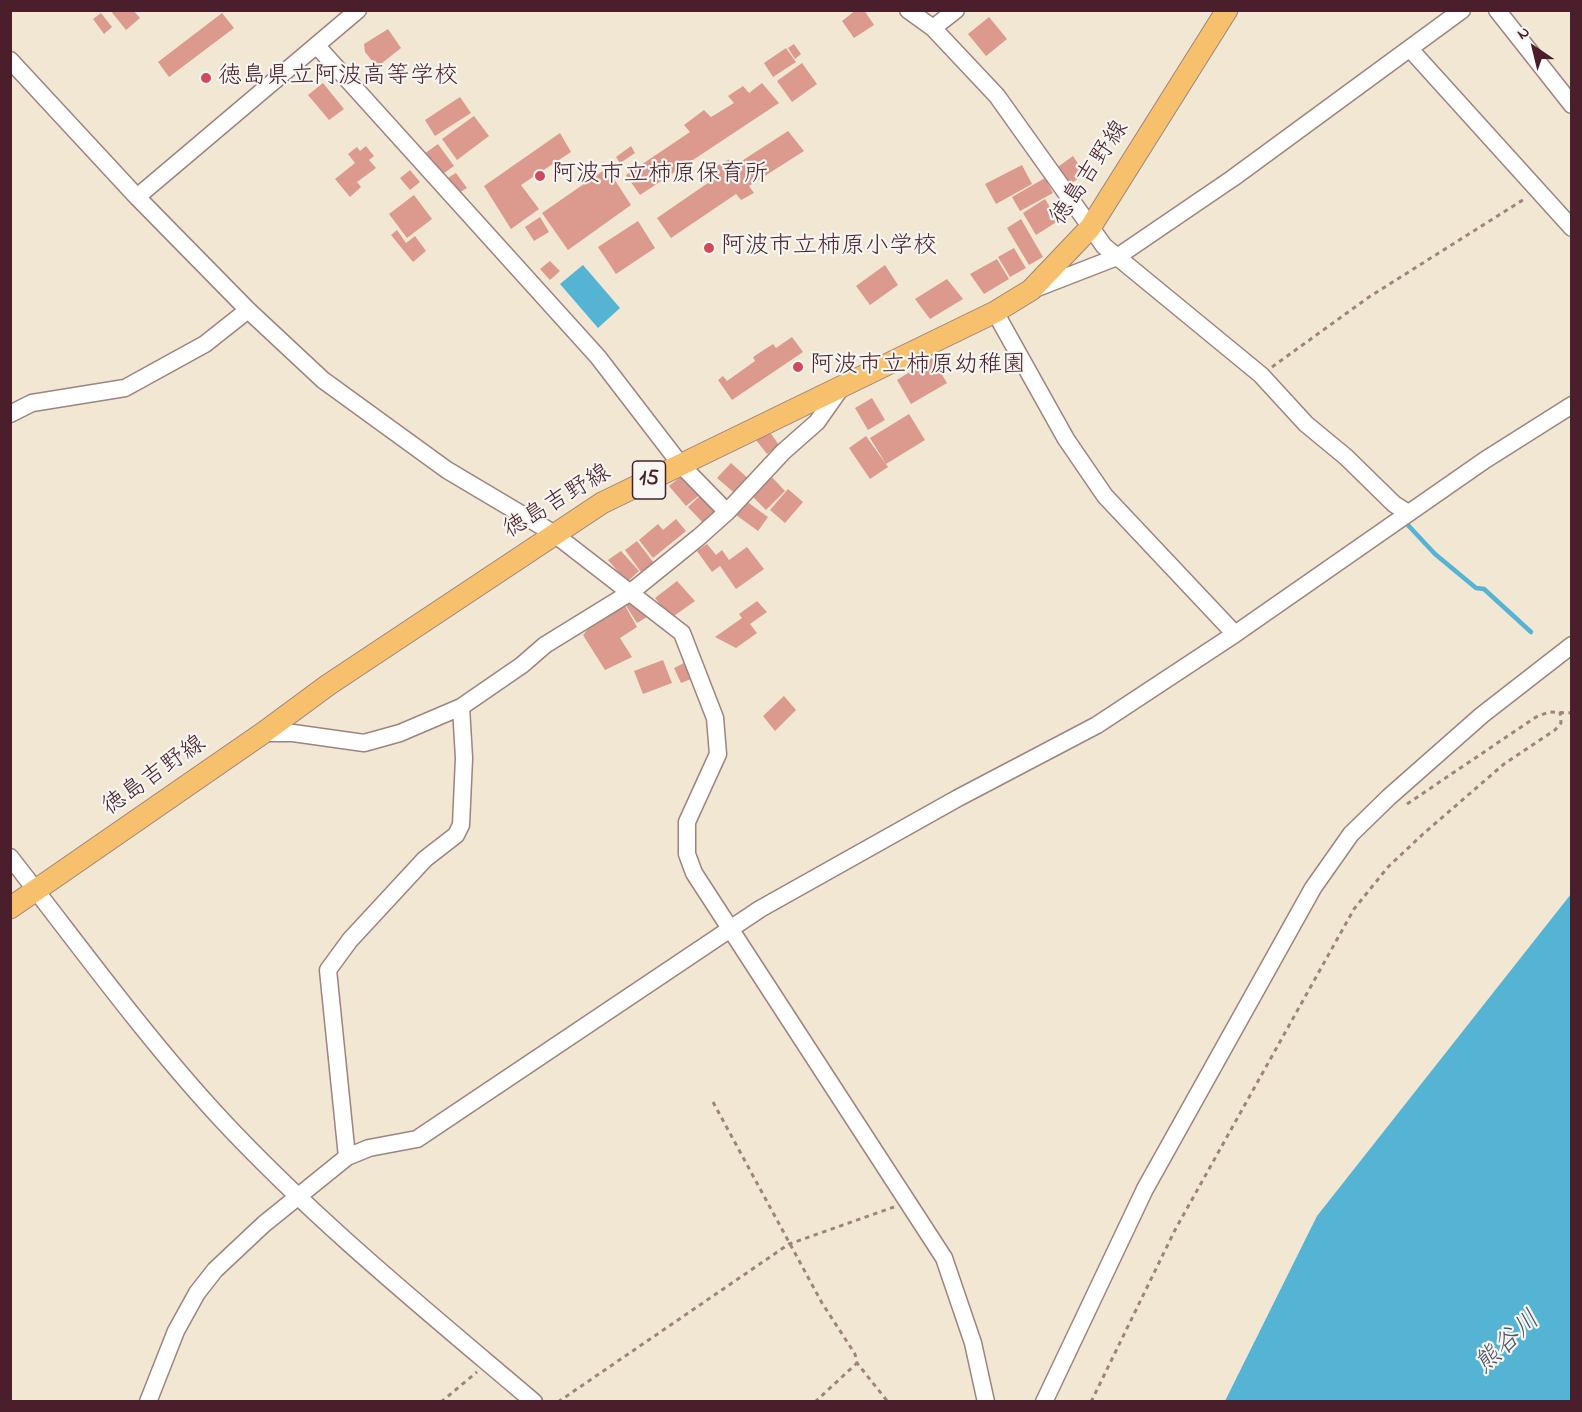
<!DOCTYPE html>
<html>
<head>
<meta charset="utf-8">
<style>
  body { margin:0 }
  #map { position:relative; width:1582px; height:1412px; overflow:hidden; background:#f2e7d3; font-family:"Indie Flower",sans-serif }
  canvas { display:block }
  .frame { position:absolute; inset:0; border:12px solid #4a1f2b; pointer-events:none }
  .north { position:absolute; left:1504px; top:18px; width:60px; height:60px; -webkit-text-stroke:4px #f6f6f2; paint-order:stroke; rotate:325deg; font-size:16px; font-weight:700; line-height:24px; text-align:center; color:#4a1f2b }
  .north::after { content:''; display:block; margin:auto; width:21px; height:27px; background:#4a1f2b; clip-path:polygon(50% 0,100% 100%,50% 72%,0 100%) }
</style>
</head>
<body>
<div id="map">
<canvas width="1582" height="1412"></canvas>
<div class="frame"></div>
<div class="north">N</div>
</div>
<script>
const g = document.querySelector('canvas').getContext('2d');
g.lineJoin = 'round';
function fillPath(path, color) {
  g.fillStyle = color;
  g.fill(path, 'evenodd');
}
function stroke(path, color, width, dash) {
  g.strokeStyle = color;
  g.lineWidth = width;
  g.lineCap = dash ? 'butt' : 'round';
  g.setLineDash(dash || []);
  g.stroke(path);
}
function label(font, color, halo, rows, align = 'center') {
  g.font = font + ' "Indie Flower","Klee One",sans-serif';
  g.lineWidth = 4.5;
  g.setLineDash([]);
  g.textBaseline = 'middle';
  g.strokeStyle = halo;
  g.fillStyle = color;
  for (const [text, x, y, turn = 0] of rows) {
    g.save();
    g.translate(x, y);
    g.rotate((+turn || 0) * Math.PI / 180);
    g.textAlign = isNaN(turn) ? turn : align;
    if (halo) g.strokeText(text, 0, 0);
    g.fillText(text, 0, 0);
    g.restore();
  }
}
fillPath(new Path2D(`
  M 583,265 L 620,308 L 598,328 L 560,284 Z
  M 1571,894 L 1571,1401 L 1225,1401 L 1317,1216 Z`), '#55b3d3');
stroke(new Path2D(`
  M 1402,526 L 1406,523 L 1435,554 L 1476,588 L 1484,589 L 1531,632`), '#55b3d3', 4.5);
fillPath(new Path2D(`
  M 110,10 L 133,10 L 140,18 L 126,30 Z
  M 856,10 L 864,10 L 874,25 L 854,38 L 842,21 Z
  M 101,13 L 112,27 L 104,34 L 93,19 Z
  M 222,13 L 234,28 L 169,77 L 158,62 Z
  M 989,17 L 1007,39 L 986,56 L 968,34 Z
  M 388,29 L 401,48 L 377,67 L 365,52 L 364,44 Z
  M 794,44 L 801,54 L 795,59 L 788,48 Z
  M 786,48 L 796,62 L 773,77 L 764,63 Z
  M 802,63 L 817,84 L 792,102 L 777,81 Z
  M 323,83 L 344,109 L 329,120 L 308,95 Z
  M 762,83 L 779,103 L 640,195 L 626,175 L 690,132 L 684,125 L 704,110 L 711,117 L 734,103 L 728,96 L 743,86 L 749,93 Z
  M 460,97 L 471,113 L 435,136 L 425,120 Z
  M 474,116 L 489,136 L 457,160 L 442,139 Z
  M 788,131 L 804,151 L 749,186 L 754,193 L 741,200 L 736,194 L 671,238 L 657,218 L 718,176 L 711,169 L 730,159 L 734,166 Z
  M 560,133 L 571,152 L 521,185 L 539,209 L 511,229 L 484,186 Z
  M 438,144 L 454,166 L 440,176 L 424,154 Z
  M 366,146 L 374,156 L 369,160 L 376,168 L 357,182 L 361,187 L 350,197 L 335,179 L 355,163 L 348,154 L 357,147 L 360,151 Z
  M 631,146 L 635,153 L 620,163 L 616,157 Z
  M 1073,156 L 1085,174 L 1067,186 L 1055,169 Z
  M 1022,165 L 1032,184 L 996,204 L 985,184 Z
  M 607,168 L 631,205 L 568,250 L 542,213 Z
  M 410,170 L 420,182 L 410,190 L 400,178 Z
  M 456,173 L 467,188 L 457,194 L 446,179 Z
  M 1045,178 L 1053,193 L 1020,211 L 1012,197 Z
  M 414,195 L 432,219 L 407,238 L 389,214 Z
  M 1045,199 L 1058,221 L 1036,235 L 1023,213 Z
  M 540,217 L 549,232 L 534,241 L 525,227 Z
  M 1021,219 L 1043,257 L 1029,265 L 1007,228 Z
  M 638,221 L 655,248 L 616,274 L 598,247 Z
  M 397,230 L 406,243 L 415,236 L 426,251 L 413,262 L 391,235 Z
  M 1014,248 L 1026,268 L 1010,277 L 998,257 Z
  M 997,259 L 1009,279 L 984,294 L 970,274 Z
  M 550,261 L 560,271 L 550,280 L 540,269 Z
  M 885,265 L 898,285 L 870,305 L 856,286 Z
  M 947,279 L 963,299 L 930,319 L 915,299 Z
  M 792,337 L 803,352 L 732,400 L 718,380 L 723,376 L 727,381 L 755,361 L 753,357 L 773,344 L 776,348 Z
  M 932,358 L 947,383 L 911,404 L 897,380 Z
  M 872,398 L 885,420 L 868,430 L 855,408 Z
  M 909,414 L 925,440 L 886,464 L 870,438 Z
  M 769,431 L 779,445 L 767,454 L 756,440 Z
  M 866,436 L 888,467 L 870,479 L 849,448 Z
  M 731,463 L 751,481 L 738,496 L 717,478 Z
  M 685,473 L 702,493 L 686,506 L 669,486 Z
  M 769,474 L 785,491 L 766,510 L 750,494 Z
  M 788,489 L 803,502 L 785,523 L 770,510 Z
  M 703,493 L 720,511 L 705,525 L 688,507 Z
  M 746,501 L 768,517 L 758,531 L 736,515 Z
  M 676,519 L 686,531 L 653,558 L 639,540 L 658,524 L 663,530 Z
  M 637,541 L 654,563 L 641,572 L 625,550 Z
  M 707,544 L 716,555 L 722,550 L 729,560 L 747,547 L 764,569 L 736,589 L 720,566 L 712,572 L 697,551 Z
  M 621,551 L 639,571 L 627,582 L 608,560 Z
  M 677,581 L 695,601 L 671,618 L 655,598 Z
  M 633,595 L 647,617 L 637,623 L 623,601 Z
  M 757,601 L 767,612 L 750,624 L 757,633 L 736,648 L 715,637 L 742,618 L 739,614 Z
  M 623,602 L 637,627 L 620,638 L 632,657 L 605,670 L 583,635 L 588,629 L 585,626 Z
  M 663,660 L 672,683 L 643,694 L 634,671 Z
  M 684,663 L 691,679 L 681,683 L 674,668 Z
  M 784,696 L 796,710 L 775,731 L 763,716 Z`), '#db9a8d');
const minor = new Path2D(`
  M 908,10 L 933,28 L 997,96 L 1104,246 L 1261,375 L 1306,424 L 1346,457 L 1394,504 L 1408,513
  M 1497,10 L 1572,105
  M 933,28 L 956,10
  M 317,46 L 598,357 L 681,465 L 727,512
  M 1410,49 L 1572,228
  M 10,60 L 137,197 L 248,310 L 323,380 L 447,470 L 553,533 L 682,633 L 715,718 L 718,754 L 687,822 L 687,854 L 694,873 L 944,1258 L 973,1343 L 986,1402
  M 137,197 L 358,10
  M 1032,290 L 1117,257 L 1233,178 L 1462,10
  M 995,312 L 1066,439 L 1105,496 L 1235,634
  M 10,414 L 32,403 L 125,388 L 205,344 L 248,310
  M 263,733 L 293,733 L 364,743 L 400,733 L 461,707 L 522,665 L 545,645 L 631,592 L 699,537 L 727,512 L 783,452 L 817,422 L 841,388
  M 10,857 C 79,945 145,1037 221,1119 C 317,1222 427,1311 534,1402
  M 347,1157 L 328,970 L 350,940 L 425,859 L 456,835 L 461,825 L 464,758 L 461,707
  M 148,1402 L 176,1331 L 197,1293 L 215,1270 L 264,1224 L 347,1157 L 369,1148 L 417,1139 L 760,909 L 958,798 L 1097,725 L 1235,634 L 1485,460 L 1572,405
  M 1044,1402 L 1145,1189 L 1313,888 L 1351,834 L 1389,797 L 1482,715 L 1572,645`);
const major = new Path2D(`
  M 10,908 L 263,733 L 328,685 L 602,503 L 995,312 L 1031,290 L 1090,228 L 1227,10`);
stroke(minor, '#9e837f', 19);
stroke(major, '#9e837f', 23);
stroke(new Path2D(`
  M 1272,367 L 1369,297 L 1526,198
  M 1407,804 L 1536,717 L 1549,712 L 1572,713
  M 713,1102 L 822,1303 L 855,1354 L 857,1363 L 888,1402
  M 441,1402 L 477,1372
  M 558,1402 L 789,1244 L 894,1207
  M 815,1402 L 857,1363
  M 1091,1402 L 1175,1230 L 1354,909 L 1388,867 L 1423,834 L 1504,764 L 1555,730 L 1561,723 L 1560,712`), '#9e837f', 3, [4.5, 4.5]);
stroke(minor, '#fff', 16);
stroke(major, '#f7c06c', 21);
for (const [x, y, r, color] of [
  [206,78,6,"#d1495b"],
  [540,176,6,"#d1495b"],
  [709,248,6,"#d1495b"],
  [798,367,6,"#d1495b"]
]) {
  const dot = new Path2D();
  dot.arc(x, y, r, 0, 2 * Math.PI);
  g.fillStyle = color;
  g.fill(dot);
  stroke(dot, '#f6f6f2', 2);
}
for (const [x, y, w] of [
  [649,480,33]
]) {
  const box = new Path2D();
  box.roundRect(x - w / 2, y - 19, w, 38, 4.5);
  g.fillStyle = '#f6f6f2';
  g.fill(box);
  stroke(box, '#4a1f2b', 1.5);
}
label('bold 22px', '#4a1f2b', null, [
  ["15",649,480]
]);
label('24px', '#4a1f2b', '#f6f6f2', [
  ["徳島県立阿波高等学校",218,78],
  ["阿波市立柿原保育所",552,176],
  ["阿波市立柿原小学校",721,248],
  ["阿波市立柿原幼稚園",810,367]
], 'left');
label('24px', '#4a1f2b', '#f6f6f2', [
  ["徳島吉野線",1091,174,-56],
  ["徳島吉野線",558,503,-31],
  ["徳島吉野線",155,777,-35]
]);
label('italic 26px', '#4e5366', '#f6f6f2', [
  ["熊谷川",1509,1344,-43]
]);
</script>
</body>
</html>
